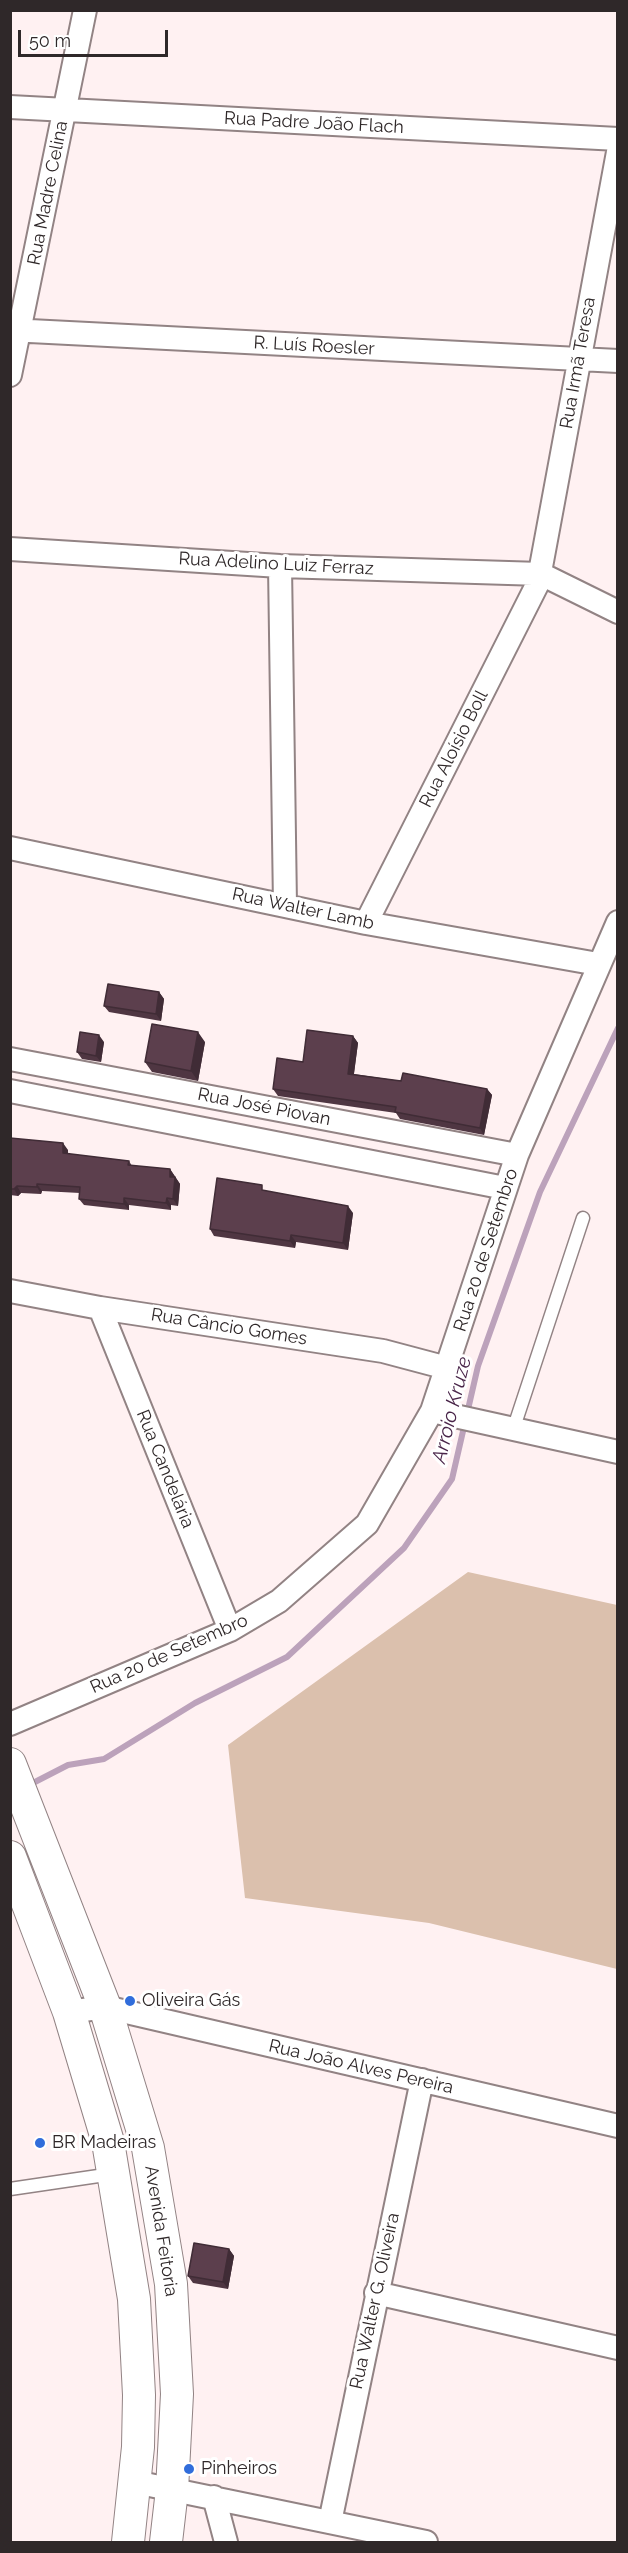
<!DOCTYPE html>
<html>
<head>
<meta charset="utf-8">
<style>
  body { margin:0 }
  #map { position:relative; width:628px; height:2553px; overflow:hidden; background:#fff1f2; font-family:Raleway,sans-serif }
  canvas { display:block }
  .frame { position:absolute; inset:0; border:12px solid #2f2829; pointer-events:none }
  .scale { position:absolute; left:18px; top:30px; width:150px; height:27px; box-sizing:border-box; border:3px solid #2f2829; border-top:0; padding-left:8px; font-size:18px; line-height:21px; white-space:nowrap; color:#2f2829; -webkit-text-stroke:4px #fff; paint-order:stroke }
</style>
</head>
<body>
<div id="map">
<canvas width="628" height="2553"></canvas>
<div class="frame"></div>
<div class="scale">50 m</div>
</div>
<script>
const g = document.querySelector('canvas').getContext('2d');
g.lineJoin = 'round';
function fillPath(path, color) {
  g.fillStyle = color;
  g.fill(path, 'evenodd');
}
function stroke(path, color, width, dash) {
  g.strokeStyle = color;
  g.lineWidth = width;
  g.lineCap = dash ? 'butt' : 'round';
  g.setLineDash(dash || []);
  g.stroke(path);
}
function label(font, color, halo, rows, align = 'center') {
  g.font = font + ' Raleway,sans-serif';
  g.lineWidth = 6;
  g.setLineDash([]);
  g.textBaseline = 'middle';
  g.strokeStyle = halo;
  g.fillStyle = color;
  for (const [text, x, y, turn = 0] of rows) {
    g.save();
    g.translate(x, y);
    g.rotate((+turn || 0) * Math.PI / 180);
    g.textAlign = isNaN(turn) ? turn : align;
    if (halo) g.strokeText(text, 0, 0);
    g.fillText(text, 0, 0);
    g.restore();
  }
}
fillPath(new Path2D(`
  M 468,1572 L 617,1605 L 617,1969 L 429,1923 L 245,1898 L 228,1745 Z`), '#dbc0ad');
stroke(new Path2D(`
  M 33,1783 L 68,1765 L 104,1759 L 195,1703 L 287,1657 L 404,1548 L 452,1479 L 478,1366 L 540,1192 L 618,1028`), '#bca2bb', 6);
const service = new Path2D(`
  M 513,1430 L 583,1218
  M 10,2189 L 112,2174`);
const minor = new Path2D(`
  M 10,107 L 618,139
  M 10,330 L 618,361
  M 10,375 L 85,10
  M 10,549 L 280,566 L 541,574 L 618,612
  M 280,566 L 285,905
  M 10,848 L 366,923 L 598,964
  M 366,923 L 538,583 L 618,152
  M 10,1059 L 517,1155
  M 10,1091 L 505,1188
  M 10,1291 L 100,1308 L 383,1351 L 447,1368
  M 100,1308 L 230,1630
  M 432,1411 L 618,1452
  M 10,1724 L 230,1630 L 279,1601 L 367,1524 L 432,1411 L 517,1155 L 618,922
  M 69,2012 L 105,2007 L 618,2126
  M 376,2293 L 618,2348
  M 135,2482 L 426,2542
  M 214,2497 L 226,2542
  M 330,2522 L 422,2080`);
const secondary = new Path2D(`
  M 10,1764 L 105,2007 L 148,2148 L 171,2284 L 177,2394 L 172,2490 L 166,2542
  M 10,1857 L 69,2012 L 108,2142 L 134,2299 L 139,2395 L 138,2447 L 128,2542`);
stroke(service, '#928384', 15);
stroke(minor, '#928384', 26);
stroke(secondary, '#928384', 34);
stroke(service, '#fff', 12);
stroke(minor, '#fff', 22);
stroke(secondary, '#fff', 32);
fillPath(new Path2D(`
  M 159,992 L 164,999 L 161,1021 L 109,1012 L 104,1006 Z
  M 353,1036 L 358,1043 L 354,1074 L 401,1081 L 487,1089 L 492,1095 L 484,1135 L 400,1119 L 396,1113 L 278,1096 L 273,1089 L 303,1062 Z
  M 104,1042 L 101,1062 L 82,1059 L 77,1052 Z
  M 205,1042 L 198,1081 L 152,1072 L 145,1062 Z
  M 10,1138 L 68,1150 L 68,1154 L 129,1161 L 132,1166 L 170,1169 L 180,1184 L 178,1206 L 171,1205 L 171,1210 L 129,1205 L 129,1210 L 84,1205 L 79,1199 L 80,1193 L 42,1191 L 41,1194 L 21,1193 L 18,1196 L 10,1195 Z
  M 267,1191 L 353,1213 L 348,1250 L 296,1242 L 295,1248 L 214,1236 L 210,1229 Z
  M 229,2249 L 234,2256 L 228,2289 L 193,2283 L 188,2276 Z`), '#4f3642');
fillPath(new Path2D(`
  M 159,992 L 164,999 L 161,1021 L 156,1014 Z
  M 198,1032 L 205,1042 L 198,1081 L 191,1071 Z
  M 99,1035 L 104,1042 L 101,1062 L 96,1056 Z
  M 353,1036 L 358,1043 L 353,1080 L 348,1074 Z
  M 487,1089 L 492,1095 L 484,1135 L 480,1128 Z
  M 63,1143 L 68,1150 L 67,1160 L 63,1153 Z
  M 170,1169 L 180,1184 L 178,1206 L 173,1199 L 170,1177 Z
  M 37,1184 L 42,1191 L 41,1194 L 37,1187 Z
  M 17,1186 L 21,1193 L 18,1196 L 14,1189 Z
  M 124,1198 L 129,1205 L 129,1210 L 124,1204 Z
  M 167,1198 L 171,1205 L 171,1210 L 166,1203 Z
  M 348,1206 L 353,1213 L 348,1250 L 343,1243 Z
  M 291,1235 L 296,1242 L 295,1248 L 290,1241 Z
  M 229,2249 L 234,2256 L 228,2289 L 223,2282 Z`), '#402c36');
const building = new Path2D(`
  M 108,984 L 159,992 L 156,1014 L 104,1006 Z
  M 152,1024 L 198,1032 L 191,1071 L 145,1062 Z
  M 307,1030 L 353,1036 L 348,1074 L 401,1081 L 403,1073 L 487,1089 L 480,1128 L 395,1112 L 396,1107 L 273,1089 L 277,1058 L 303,1062 Z
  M 80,1032 L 99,1035 L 96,1056 L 77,1052 Z
  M 10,1138 L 63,1143 L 63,1153 L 129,1161 L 128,1165 L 170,1169 L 170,1177 L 175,1177 L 173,1199 L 167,1198 L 166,1203 L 124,1198 L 124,1204 L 79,1199 L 80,1187 L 37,1184 L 37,1187 L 17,1186 L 14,1189 L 10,1189 Z
  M 217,1178 L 262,1185 L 262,1190 L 348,1206 L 343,1243 L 291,1235 L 290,1241 L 210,1229 Z
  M 194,2243 L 229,2249 L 223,2282 L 188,2276 Z`);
fillPath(building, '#5c3f4d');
stroke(building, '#402c36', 1.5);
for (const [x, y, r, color] of [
  [130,2001,6,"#316ddb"],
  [40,2143,6,"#316ddb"],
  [189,2469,6,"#316ddb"]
]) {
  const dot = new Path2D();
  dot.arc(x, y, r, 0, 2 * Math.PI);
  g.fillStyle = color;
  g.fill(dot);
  stroke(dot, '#fff', 2);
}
label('18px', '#2f2829', '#fff', [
  ["Rua Padre João Flach",314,123,3],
  ["Rua Madre Celina",48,193,-79],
  ["R. Luís Roesler",314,346,3],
  ["Rua Irmã Teresa",578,363,-80],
  ["Rua Adelino Luiz Ferraz",276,564,3],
  ["Rua Aloísio Boll",454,749,-63],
  ["Rua Walter Lamb",303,909,12],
  ["Rua José Piovan",264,1107,11],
  ["Rua 20 de Setembro",486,1250,-72],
  ["Rua Câncio Gomes",229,1327,9],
  ["Rua Candelária",165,1469,68],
  ["Rua 20 de Setembro",169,1654,-24],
  ["Rua João Alves Pereira",361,2067,13],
  ["Avenida Feitoria",161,2231,81],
  ["Rua Walter G. Oliveira",375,2301,-78]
]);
label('18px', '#2f2829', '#fff', [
  ["Oliveira Gás",142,2001],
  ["BR Madeiras",52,2143],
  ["Pinheiros",201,2469]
], 'left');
label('italic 20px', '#492549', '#fff', [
  ["Arroio Kruze",452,1410,-76]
]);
</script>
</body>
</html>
